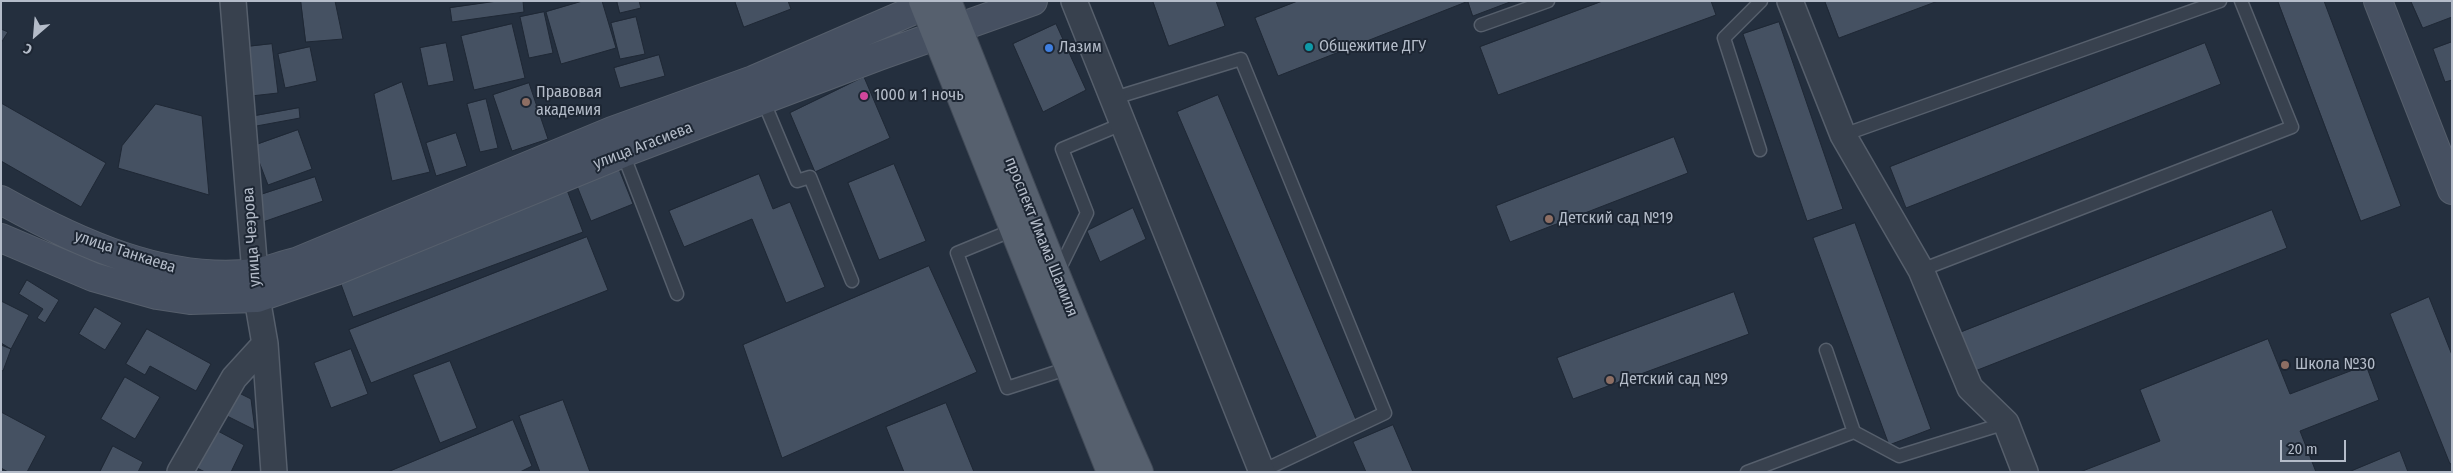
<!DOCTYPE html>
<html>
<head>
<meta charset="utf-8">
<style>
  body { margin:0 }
  #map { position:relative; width:2453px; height:473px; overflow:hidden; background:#242f3e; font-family:"Fira Sans Condensed",sans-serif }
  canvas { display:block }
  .frame { position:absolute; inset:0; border:2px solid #b4bcc9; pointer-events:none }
  .north { position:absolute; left:10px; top:10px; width:50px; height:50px; -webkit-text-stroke:4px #1d2633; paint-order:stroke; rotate:207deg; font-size:14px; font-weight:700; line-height:20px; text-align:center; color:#b4bcc9 }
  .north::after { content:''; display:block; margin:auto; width:18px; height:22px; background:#b4bcc9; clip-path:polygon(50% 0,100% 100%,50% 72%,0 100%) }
  .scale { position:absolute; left:2280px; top:440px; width:66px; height:22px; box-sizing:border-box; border:2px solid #b4bcc9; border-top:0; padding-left:6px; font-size:15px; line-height:18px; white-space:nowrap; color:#b4bcc9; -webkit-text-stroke:4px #1d2633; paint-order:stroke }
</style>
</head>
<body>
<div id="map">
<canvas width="2453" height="473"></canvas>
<div class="frame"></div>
<div class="north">С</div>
<div class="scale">20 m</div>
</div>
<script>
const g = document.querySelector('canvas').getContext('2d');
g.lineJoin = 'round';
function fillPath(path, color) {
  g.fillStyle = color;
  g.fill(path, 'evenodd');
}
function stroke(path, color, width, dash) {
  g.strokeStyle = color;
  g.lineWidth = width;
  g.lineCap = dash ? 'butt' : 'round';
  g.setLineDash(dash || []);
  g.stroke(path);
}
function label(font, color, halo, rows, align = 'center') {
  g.font = font + ' "Fira Sans Condensed",sans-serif';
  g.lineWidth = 4;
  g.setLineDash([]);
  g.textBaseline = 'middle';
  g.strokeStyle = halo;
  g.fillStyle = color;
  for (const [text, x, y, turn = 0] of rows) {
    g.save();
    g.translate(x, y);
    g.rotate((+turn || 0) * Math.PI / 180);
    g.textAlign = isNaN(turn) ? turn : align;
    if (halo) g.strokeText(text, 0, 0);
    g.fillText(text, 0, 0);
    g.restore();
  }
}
const building = new Path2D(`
  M 301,1 L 335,1 L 343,39 L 306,42 Z
  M 498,1 L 523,1 L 524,12 L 452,22 L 450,8 Z
  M 583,1 L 602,1 L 616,48 L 561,64 L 546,12 Z
  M 617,1 L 639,1 L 641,8 L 620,13 Z
  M 735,1 L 788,1 L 791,9 L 744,27 Z
  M 1153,1 L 1216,1 L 1225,26 L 1169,46 Z
  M 1298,1 L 1466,1 L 1466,2 L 1278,76 L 1255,18 Z
  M 1468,1 L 1510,1 L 1510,2 L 1473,16 Z
  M 1603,1 L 1711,1 L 1716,15 L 1498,95 L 1480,47 Z
  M 1825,1 L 1938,1 L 1839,38 Z
  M 2278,1 L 2324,1 L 2401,206 L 2361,221 Z
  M 2411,1 L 2452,1 L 2452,17 L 2423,28 Z
  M 544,12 L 553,53 L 529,58 L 520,17 Z
  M 636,17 L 645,54 L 620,59 L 611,23 Z
  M 1779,22 L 1843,209 L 1807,221 L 1743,34 Z
  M 512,24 L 525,78 L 474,90 L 461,36 Z
  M 1056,24 L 1086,90 L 1043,112 L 1013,44 Z
  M 1,29 L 8,32 L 1,43 Z
  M 2452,42 L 2452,80 L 2445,82 L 2433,49 Z
  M 446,43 L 454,81 L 428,86 L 420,48 Z
  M 2205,43 L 2221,84 L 1906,208 L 1890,167 Z
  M 272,44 L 278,93 L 251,96 L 245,47 Z
  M 310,47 L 317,81 L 285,88 L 278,54 Z
  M 659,55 L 665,76 L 620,88 L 614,68 Z
  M 864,77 L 890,138 L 815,172 L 790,113 Z
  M 402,82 L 430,172 L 392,181 L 374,94 Z
  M 529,83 L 548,139 L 512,151 L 493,95 Z
  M 1218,95 L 1357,422 L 1317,439 L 1177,112 Z
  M 486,99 L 498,148 L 480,152 L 467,104 Z
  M 1,103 L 106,163 L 81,207 L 1,161 Z
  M 156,104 L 202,116 L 209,195 L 118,168 L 122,146 Z
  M 299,108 L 300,118 L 251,127 L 249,117 Z
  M 298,130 L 312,169 L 268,185 L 253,146 Z
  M 456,133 L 467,166 L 436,176 L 426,143 Z
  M 1674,137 L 1688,173 L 1510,242 L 1496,206 Z
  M 894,164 L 926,241 L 879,260 L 848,183 Z
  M 619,169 L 633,204 L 591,221 L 577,186 Z
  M 759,174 L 773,209 L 790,202 L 825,287 L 786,303 L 752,219 L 684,247 L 669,211 Z
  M 315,177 L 323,201 L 263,222 L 254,197 Z
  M 567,190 L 583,232 L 353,317 L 338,276 Z
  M 1133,208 L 1146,239 L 1100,262 L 1087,231 Z
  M 2272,210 L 2287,248 L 1970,373 L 1954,335 Z
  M 1855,223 L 1931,429 L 1889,445 L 1813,238 Z
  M 587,237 L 608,290 L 371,383 L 349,330 Z
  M 929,266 L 977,372 L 782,458 L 743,345 Z
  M 27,280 L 59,300 L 45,323 L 37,318 L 43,309 L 19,294 Z
  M 1734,292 L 1749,334 L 1573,399 L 1557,358 Z
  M 2429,297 L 2452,355 L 2452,463 L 2450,464 L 2390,314 Z
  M 1,301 L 29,315 L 11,349 L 1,343 Z
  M 95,307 L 122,323 L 105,350 L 79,334 Z
  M 147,329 L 211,364 L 196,391 L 150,366 L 145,375 L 126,364 Z
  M 2268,339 L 2290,394 L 2366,365 L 2379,400 L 2300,431 L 2316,472 L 2080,472 L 2160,441 L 2140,390 Z
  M 1,345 L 11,349 L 3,371 L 1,370 Z
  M 351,349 L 368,394 L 331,408 L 314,363 Z
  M 450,361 L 477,428 L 440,443 L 413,375 Z
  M 125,377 L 160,397 L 135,439 L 101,419 Z
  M 237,392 L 251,399 L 255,430 L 225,415 Z
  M 563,400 L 590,472 L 540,472 L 519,416 Z
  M 946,403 L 974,472 L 904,472 L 886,427 Z
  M 1,412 L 46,436 L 27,472 L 8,472 L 1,468 Z
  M 513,420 L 532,466 L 520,472 L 388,472 Z
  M 1393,425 L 1413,472 L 1366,472 L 1353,442 Z
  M 216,430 L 244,445 L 231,472 L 205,472 L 197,468 Z
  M 113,446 L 143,462 L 138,472 L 100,472 Z
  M 2400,451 L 2408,472 L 2349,472 Z`);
fillPath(building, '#455162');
stroke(building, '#1f2835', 1);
const lane = new Path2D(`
  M 1481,25 L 1548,1
  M 1111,99 L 1241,59 L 1385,413 L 1262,471
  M 763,100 L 797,181 L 810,177 L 852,281
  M 1843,135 L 2220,1
  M 1760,150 L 1724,38 L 1761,1
  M 622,151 L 677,294
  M 1013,230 L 957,253 L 1007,388 L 1069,368
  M 1921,270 L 2292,127 L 2241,1
  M 1057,274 L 1087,213 L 1062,149 L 1122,124
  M 1826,350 L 1854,432
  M 1747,472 L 1854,432 L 1899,456 L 2006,423`);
const street = new Path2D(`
  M 233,1 L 257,298 L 265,344 L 274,472
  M 1074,1 L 1262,472
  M 1790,1 L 1843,135 L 1921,270 L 1970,388 L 2006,423 L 2025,472
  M 180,472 L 234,378 L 265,344`);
const secondary = new Path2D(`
  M 2378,1 L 2452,190
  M 1,200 C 76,242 166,284 255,273 C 268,271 282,265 296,262 L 612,131 L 753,80 L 935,1
  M 1,238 L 93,277 L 157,295 L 190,300 L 257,298 L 335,271 L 623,153 L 879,56 L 1033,1`);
const primary = new Path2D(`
  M 923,1 L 1111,472
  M 947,1 C 1010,158 1070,317 1139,472`);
stroke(lane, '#565f6c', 15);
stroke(street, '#565f6c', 28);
stroke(secondary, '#565f6c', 30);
stroke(primary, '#414a57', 30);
stroke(lane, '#38414e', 12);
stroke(street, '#38414e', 25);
stroke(secondary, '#465061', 28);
stroke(primary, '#56606e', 28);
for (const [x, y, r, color] of [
  [1309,47,5,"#0f9aa8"],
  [1049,48,5,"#3f7fe0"],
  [864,96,5,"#d1479c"],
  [526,102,5,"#8d6e63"],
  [1549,219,5,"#8d6e63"],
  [2285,365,5,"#8d6e63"],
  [1610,380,5,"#8d6e63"]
]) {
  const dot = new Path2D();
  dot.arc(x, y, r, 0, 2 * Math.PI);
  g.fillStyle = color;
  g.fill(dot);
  stroke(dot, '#1d2633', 2);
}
label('16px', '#b4bcc9', '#1d2633', [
  ["Общежитие ДГУ",1319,47],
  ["Лазим",1059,48],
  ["Правовая",536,93],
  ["академия",536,111],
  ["1000 и 1 ночь",874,96],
  ["Детский сад №19",1559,219],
  ["Школа №30",2295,365],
  ["Детский сад №9",1620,380]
], 'left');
label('16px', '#b4bcc9', '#1d2633', [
  ["улица Агасиева",643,146,-21],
  ["улица Чеэрова",252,237,-94],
  ["проспект Имама Шамиля",1041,237,68],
  ["улица Танкаева",125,252,18]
]);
</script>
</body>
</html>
